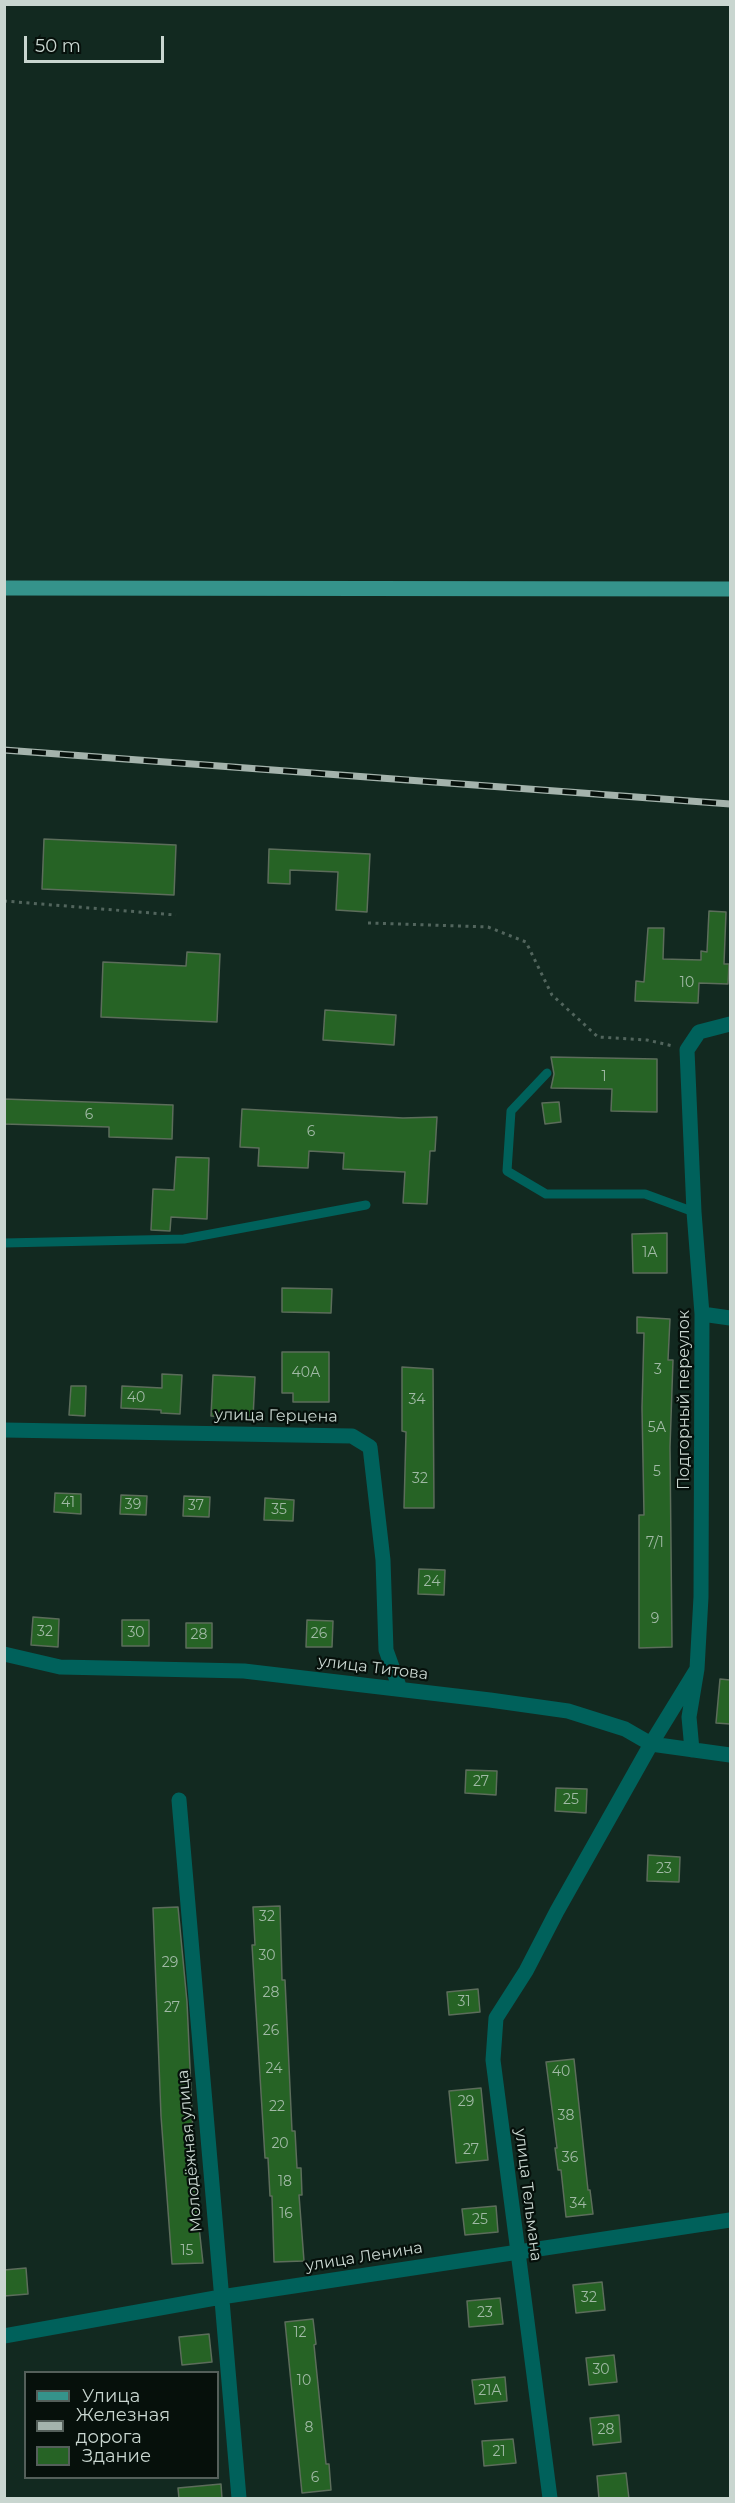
<!DOCTYPE html>
<html>
<head>
<meta charset="utf-8">
<style>
  body { margin:0 }
  #map { position:relative; width:735px; height:2503px; overflow:hidden; background:#122920; font-family:Montserrat,sans-serif }
  canvas { display:block }
  .frame { position:absolute; inset:0; border:6px solid #c9d6d0; pointer-events:none }
  .legend { position:absolute; left:24px; top:2371px; width:195px; height:108px; box-sizing:border-box; background:#06100b; border:2px solid #545f5a; margin:0; padding:8px 10px; list-style:none; font-size:18px; color:#c9d6d0 }
  .legend li { display:flex; align-items:center; gap:12px; height:30px }
  .legend b { width:30px; border:2px solid #545f5a }
  .scale { position:absolute; left:24px; top:36px; width:140px; height:27px; box-sizing:border-box; border:3px solid #c9d6d0; border-top:0; padding-left:8px; font-size:18px; line-height:21px; white-space:nowrap; color:#c9d6d0; -webkit-text-stroke:4px #06100b; paint-order:stroke }
</style>
</head>
<body>
<div id="map">
<canvas width="735" height="2503"></canvas>
<div class="frame"></div>
<ul class="legend">
<li><b style="height:8px;background:#35938b"></b>Улица</li>
<li><b style="height:8px;background:#a4b3ac"></b>Железная дорога</li>
<li><b style="height:16px;background:#266325"></b>Здание</li>
</ul>
<div class="scale">50 m</div>
</div>
<script>
const g = document.querySelector('canvas').getContext('2d');
g.lineJoin = 'round';
function fillPath(path, color) {
  g.fillStyle = color;
  g.fill(path, 'evenodd');
}
function stroke(path, color, width, dash) {
  g.strokeStyle = color;
  g.lineWidth = width;
  g.lineCap = dash ? 'butt' : 'round';
  g.setLineDash(dash || []);
  g.stroke(path);
}
function label(font, color, halo, rows, align = 'center') {
  g.font = font + ' Montserrat,sans-serif';
  g.lineWidth = 4.5;
  g.setLineDash([]);
  g.textBaseline = 'middle';
  g.strokeStyle = halo;
  g.fillStyle = color;
  for (const [text, x, y, turn = 0] of rows) {
    g.save();
    g.translate(x, y);
    g.rotate((+turn || 0) * Math.PI / 180);
    g.textAlign = isNaN(turn) ? turn : align;
    if (halo) g.strokeText(text, 0, 0);
    g.fillText(text, 0, 0);
    g.restore();
  }
}
const building = new Path2D(`
  M 44,839 L 176,845 L 174,895 L 42,889 Z
  M 269,849 L 370,854 L 367,912 L 336,910 L 338,872 L 290,870 L 290,884 L 268,883 Z
  M 709,911 L 726,912 L 724,964 L 729,964 L 728,984 L 699,983 L 698,1003 L 635,1001 L 636,981 L 644,982 L 648,928 L 664,928 L 663,959 L 701,960 L 701,951 L 707,952 Z
  M 187,952 L 220,954 L 217,1022 L 101,1017 L 103,962 L 186,966 Z
  M 325,1010 L 396,1015 L 394,1045 L 323,1040 Z
  M 551,1057 L 657,1059 L 657,1112 L 611,1111 L 612,1089 L 551,1088 L 554,1074 Z
  M 4,1099 L 173,1105 L 172,1139 L 109,1137 L 109,1127 L 4,1124 Z
  M 559,1102 L 561,1122 L 545,1124 L 542,1103 Z
  M 242,1109 L 403,1118 L 437,1117 L 435,1151 L 430,1151 L 427,1204 L 403,1203 L 405,1172 L 343,1169 L 344,1153 L 309,1151 L 308,1168 L 258,1166 L 259,1148 L 240,1147 Z
  M 176,1157 L 209,1158 L 207,1219 L 171,1217 L 170,1231 L 151,1230 L 153,1189 L 174,1190 Z
  M 667,1233 L 667,1273 L 633,1273 L 632,1234 Z
  M 282,1288 L 332,1289 L 331,1313 L 282,1312 Z
  M 637,1317 L 670,1319 L 668,1360 L 673,1360 L 670,1447 L 672,1647 L 639,1648 L 639,1515 L 644,1515 L 642,1408 L 644,1333 L 637,1333 Z
  M 282,1352 L 329,1352 L 329,1402 L 293,1402 L 293,1393 L 282,1393 Z
  M 402,1367 L 433,1369 L 434,1508 L 404,1508 L 406,1432 L 402,1431 Z
  M 162,1374 L 182,1375 L 180,1414 L 161,1413 L 161,1410 L 121,1408 L 122,1386 L 162,1388 Z
  M 213,1375 L 255,1377 L 253,1418 L 211,1416 Z
  M 71,1386 L 86,1386 L 85,1416 L 69,1415 Z
  M 55,1493 L 81,1494 L 81,1514 L 54,1512 Z
  M 121,1495 L 147,1496 L 146,1515 L 120,1514 Z
  M 184,1496 L 210,1497 L 209,1517 L 183,1516 Z
  M 265,1498 L 294,1500 L 293,1521 L 264,1520 Z
  M 419,1569 L 445,1570 L 444,1595 L 418,1594 Z
  M 33,1617 L 59,1619 L 58,1647 L 31,1645 Z
  M 122,1620 L 149,1620 L 149,1646 L 122,1646 Z
  M 307,1620 L 333,1621 L 332,1647 L 306,1647 Z
  M 186,1623 L 212,1623 L 212,1648 L 186,1648 Z
  M 720,1679 L 730,1680 L 730,1724 L 716,1723 Z
  M 466,1770 L 497,1771 L 496,1795 L 465,1793 Z
  M 556,1788 L 587,1789 L 586,1813 L 555,1811 Z
  M 648,1855 L 680,1857 L 679,1882 L 647,1881 Z
  M 280,1906 L 282,1980 L 285,1980 L 292,2131 L 295,2131 L 297,2168 L 301,2168 L 302,2195 L 299,2195 L 304,2261 L 274,2262 L 272,2196 L 270,2196 L 268,2158 L 265,2158 L 252,1945 L 255,1945 L 253,1907 Z
  M 178,1907 L 187,2002 L 196,2200 L 203,2263 L 172,2264 L 161,2116 L 153,1908 Z
  M 478,1989 L 480,2012 L 449,2015 L 447,1992 Z
  M 574,2059 L 588,2190 L 590,2190 L 593,2214 L 566,2217 L 561,2170 L 558,2170 L 555,2148 L 557,2148 L 546,2062 Z
  M 481,2088 L 488,2160 L 456,2163 L 449,2091 Z
  M 496,2206 L 498,2232 L 465,2235 L 462,2209 Z
  M 26,2268 L 28,2294 L 4,2296 L 4,2270 Z
  M 602,2282 L 605,2310 L 576,2313 L 573,2285 Z
  M 500,2298 L 503,2324 L 469,2327 L 467,2301 Z
  M 313,2319 L 316,2344 L 314,2345 L 326,2464 L 329,2464 L 331,2490 L 302,2493 L 285,2322 Z
  M 209,2334 L 212,2362 L 182,2365 L 179,2337 Z
  M 614,2355 L 617,2382 L 589,2385 L 586,2358 Z
  M 505,2377 L 507,2401 L 475,2404 L 472,2380 Z
  M 619,2415 L 621,2442 L 593,2445 L 590,2418 Z
  M 513,2439 L 516,2463 L 484,2466 L 482,2441 Z
  M 626,2473 L 629,2499 L 599,2499 L 597,2476 Z
  M 221,2484 L 222,2499 L 179,2499 L 178,2488 Z`);
fillPath(building, '#266325');
stroke(building, '#5c6d5b', 1.5);
stroke(new Path2D(`
  M 4,901 L 176,915
  M 368,923 L 488,927 L 526,942 L 552,995 L 598,1037 L 647,1040 L 673,1046`), '#52655d', 3, [3, 4.5]);
stroke(new Path2D(`
  M 547,1073 L 511,1111 L 507,1171 L 546,1194 L 645,1194 L 694,1212
  M 4,1243 L 184,1239 L 366,1205`), '#00615b', 9);
stroke(new Path2D(`
  M 702,1314 L 730,1318
  M 4,1430 L 352,1436 L 370,1447 L 383,1560 L 386,1650 L 400,1689
  M 4,1654 L 60,1667 L 244,1671 L 490,1700 L 568,1711 L 625,1729 L 651,1744 L 730,1755
  M 692,1750 L 689,1717 L 697,1669 L 701,1597 L 702,1314 L 694,1212 L 687,1050 L 699,1032 L 730,1024
  M 179,1800 L 239,2498
  M 4,2336 L 221,2297 L 730,2220
  M 550,2498 L 493,2060 L 496,2018 L 526,1971 L 557,1911 L 651,1744 L 697,1669`), '#00615b', 15);
stroke(new Path2D(`
  M 4,588 L 730,589`), '#35938b', 15);
const rail = new Path2D(`
  M 4,750 L 730,804`);
stroke(rail, '#a4b3ac', 7);
stroke(rail, '#06100b', 4.5, [14]);
label('14px', '#a0b9a5', null, [
  ["10",687,983],
  ["1",604,1077],
  ["6",89,1115],
  ["6",311,1132],
  ["1А",650,1253],
  ["3",658,1370],
  ["40А",306,1373],
  ["40",136,1398],
  ["34",417,1400],
  ["5А",657,1428],
  ["5",657,1472],
  ["32",420,1479],
  ["41",68,1503],
  ["39",133,1505],
  ["37",196,1506],
  ["35",279,1510],
  ["7/1",655,1543],
  ["24",432,1582],
  ["9",655,1619],
  ["32",45,1632],
  ["30",136,1633],
  ["26",319,1634],
  ["28",199,1635],
  ["27",481,1782],
  ["25",571,1800],
  ["23",664,1869],
  ["32",267,1917],
  ["30",267,1956],
  ["29",170,1963],
  ["28",271,1993],
  ["31",464,2002],
  ["27",172,2008],
  ["26",271,2031],
  ["24",274,2069],
  ["40",561,2072],
  ["29",466,2102],
  ["22",277,2107],
  ["38",566,2116],
  ["20",280,2144],
  ["27",471,2150],
  ["36",570,2158],
  ["18",285,2182],
  ["34",578,2204],
  ["16",286,2214],
  ["25",480,2220],
  ["15",187,2251],
  ["32",589,2298],
  ["23",485,2313],
  ["12",300,2333],
  ["30",601,2370],
  ["10",304,2381],
  ["21А",490,2391],
  ["8",309,2428],
  ["28",606,2430],
  ["21",499,2452],
  ["6",315,2478]
]);
label('16px', '#c9d6d0', '#06100b', [
  ["Подгорный переулок",684,1400,-90],
  ["улица Герцена",276,1416,1],
  ["улица Титова",373,1668,7],
  ["Молодёжная улица",190,2151,-95],
  ["улица Тельмана",528,2195,83],
  ["улица Ленина",364,2257,-9]
]);
</script>
</body>
</html>
